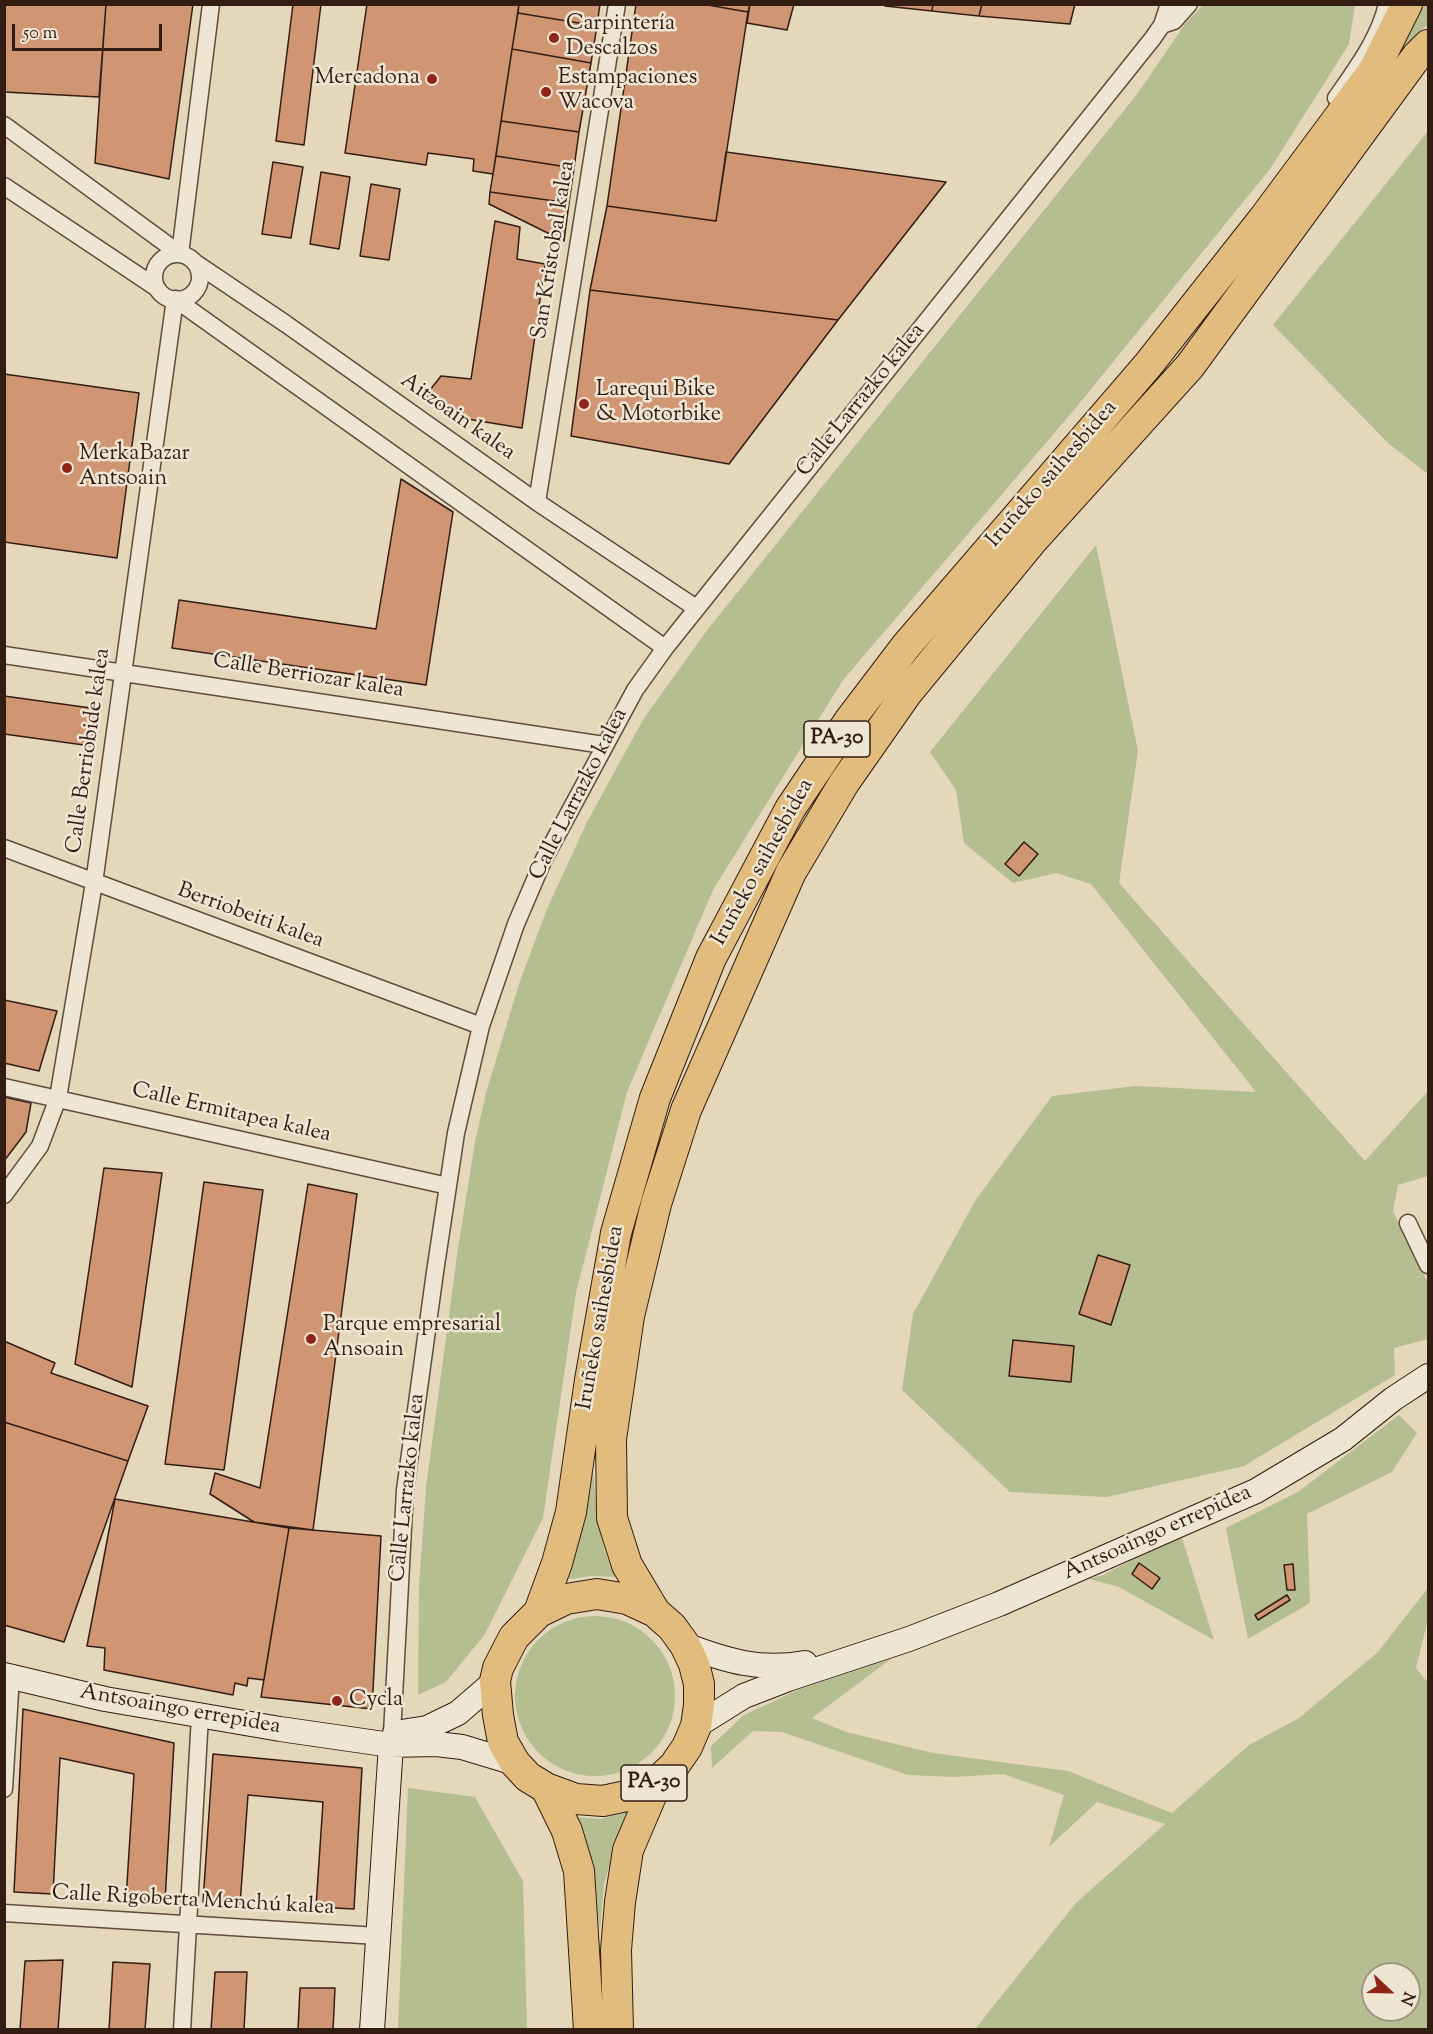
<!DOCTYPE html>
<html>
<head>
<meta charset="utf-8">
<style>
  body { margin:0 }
  #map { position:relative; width:1433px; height:2034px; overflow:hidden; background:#e5d7ba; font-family:"Sorts Mill Goudy",serif }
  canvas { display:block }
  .frame { position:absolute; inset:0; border:6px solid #331d13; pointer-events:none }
  .north { position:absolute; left:1361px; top:1962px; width:60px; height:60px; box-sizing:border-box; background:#eee5d2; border:2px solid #a39586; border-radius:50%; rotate:112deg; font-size:16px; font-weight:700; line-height:24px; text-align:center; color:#331d13 }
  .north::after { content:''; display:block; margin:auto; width:21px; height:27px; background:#8f2418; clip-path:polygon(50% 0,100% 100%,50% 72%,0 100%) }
  .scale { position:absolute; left:12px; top:24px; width:150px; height:27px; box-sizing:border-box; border:3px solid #331d13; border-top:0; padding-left:8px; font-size:18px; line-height:21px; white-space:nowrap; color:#331d13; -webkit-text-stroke:4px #eee5d2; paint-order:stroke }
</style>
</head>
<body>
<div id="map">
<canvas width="1433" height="2034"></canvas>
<div class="frame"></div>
<div class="north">N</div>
<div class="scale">50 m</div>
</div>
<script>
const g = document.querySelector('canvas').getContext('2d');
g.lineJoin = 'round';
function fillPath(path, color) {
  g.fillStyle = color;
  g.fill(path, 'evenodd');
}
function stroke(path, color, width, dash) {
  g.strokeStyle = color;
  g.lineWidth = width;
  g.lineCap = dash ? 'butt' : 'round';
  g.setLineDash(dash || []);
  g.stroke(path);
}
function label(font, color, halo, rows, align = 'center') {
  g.font = font + ' "Sorts Mill Goudy",serif';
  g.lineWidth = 5;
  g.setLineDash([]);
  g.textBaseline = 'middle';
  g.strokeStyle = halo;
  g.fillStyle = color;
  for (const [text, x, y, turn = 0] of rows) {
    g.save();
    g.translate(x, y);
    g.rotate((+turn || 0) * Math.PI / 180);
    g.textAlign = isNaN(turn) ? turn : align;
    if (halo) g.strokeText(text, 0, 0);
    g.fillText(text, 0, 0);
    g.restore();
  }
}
fillPath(new Path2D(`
  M 1204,4 L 1355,5 L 1349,44 L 1270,169 L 1074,410 L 843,680 L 713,890 L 627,1092 L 576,1293 L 543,1518 L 485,1634 L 446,1682 L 418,1695 L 419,1586 L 426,1487 L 458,1248 L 475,1142 L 486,1093 L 519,984 L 547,909 L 587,822 L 644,718 L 708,629 L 1138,93 L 1185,24 Z
  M 1421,5 L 1428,5 L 1428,24 L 1396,56 Z
  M 1428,131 L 1428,474 L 1388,443 L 1273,325 Z
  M 1096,545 L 1138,751 L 1119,883 L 1365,1161 L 1428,1091 L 1428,1176 L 1398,1185 L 1393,1211 L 1428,1283 L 1428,1339 L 1394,1348 L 1395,1375 L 1244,1466 L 1107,1497 L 1010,1492 L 902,1390 L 913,1314 L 975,1201 L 1052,1096 L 1136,1086 L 1256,1092 L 1091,884 L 1056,873 L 1013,883 L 964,843 L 956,790 L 930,752 Z
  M 1399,1415 L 1417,1433 L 1392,1472 L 1307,1514 L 1310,1603 L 1248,1639 L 1226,1528 L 1298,1492 Z
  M 593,1471 C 597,1505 598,1548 617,1577 L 591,1576 L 564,1580 L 578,1542 Z
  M 1181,1535 L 1214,1640 L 1119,1587 L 1089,1579 L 1103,1575 Z
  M 1428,1588 L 1428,1619 L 1416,1668 L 1428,1683 L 1428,2029 L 975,2029 L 1076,1903 L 1165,1824 L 1097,1802 L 1049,1847 L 1064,1795 L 1003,1774 L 954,1777 L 908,1775 L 782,1732 L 753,1731 L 712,1768 L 711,1746 L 744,1715 L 800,1689 L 891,1659 L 812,1718 L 846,1732 L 933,1753 L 1068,1771 L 1172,1813 L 1249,1745 L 1299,1718 L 1378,1652 ZM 1373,1974 L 1409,1974 L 1409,2010 L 1373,2010 Z
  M515 1696a80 80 0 1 1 160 0a80 80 0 1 1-160 0Z
  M 408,1788 L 475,1797 L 523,1881 L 527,2029 L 398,2029 Z
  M 628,1812 L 613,1851 L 604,1885 L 600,1930 L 594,1887 L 576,1817 L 601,1819 Z`), '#b5be90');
const building = new Path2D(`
  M 4,4 L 106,4 L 99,97 L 4,92 Z
  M 106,4 L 193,4 L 169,179 L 95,163 Z
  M 293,4 L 321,4 L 304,145 L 276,141 Z
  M 367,4 L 519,4 L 493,174 L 473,171 L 474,159 L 428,153 L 426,165 L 345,153 Z
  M 519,4 L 600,4 L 597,26 L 518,13 Z
  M 636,4 L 702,4 L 748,12 L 716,221 L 607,206 Z
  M 702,4 L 750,4 L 748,12 Z
  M 750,4 L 794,4 L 787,30 L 747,23 Z
  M 885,4 L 933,4 L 932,11 L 885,6 Z
  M 933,4 L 982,4 L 979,16 L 932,11 Z
  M 982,4 L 1075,4 L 1070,24 L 979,16 Z
  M 518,13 L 597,26 L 591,63 L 512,49 Z
  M 512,49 L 591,63 L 579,132 L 501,121 Z
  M 501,121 L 579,132 L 574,168 L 496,156 Z
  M 726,152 L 946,182 L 838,320 L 590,290 L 607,206 L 716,221 Z
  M 496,156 L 574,168 L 569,203 L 490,192 Z
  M 273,162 L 303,167 L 291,238 L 262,234 Z
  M 321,172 L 350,177 L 339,249 L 310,244 Z
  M 371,184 L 400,189 L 389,260 L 360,256 Z
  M 490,192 L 569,203 L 564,241 L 489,204 Z
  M 495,221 L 520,227 L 517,259 L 545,264 L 522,428 L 455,417 L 426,395 L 441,376 L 471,379 Z
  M 590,290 L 838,320 L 729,464 L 571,436 Z
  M 4,374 L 139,393 L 117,558 L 4,542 Z
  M 401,479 L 453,512 L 426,685 L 172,648 L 179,600 L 376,629 Z
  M 4,696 L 98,709 L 91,746 L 4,734 Z
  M 1024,842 L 1038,854 L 1019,876 L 1005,864 Z
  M 4,1000 L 57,1011 L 39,1071 L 4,1063 Z
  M 4,1097 L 31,1103 L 26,1132 L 4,1161 Z
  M 104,1168 L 162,1173 L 132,1387 L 75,1364 Z
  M 204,1182 L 263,1190 L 224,1470 L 165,1464 Z
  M 308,1184 L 357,1194 L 313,1530 L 254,1522 L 210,1494 L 215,1473 L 260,1488 Z
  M 1098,1255 L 1130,1265 L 1111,1325 L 1079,1314 Z
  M 1013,1340 L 1074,1346 L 1071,1382 L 1009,1376 Z
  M 4,1341 L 55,1363 L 51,1373 L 148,1406 L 128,1461 L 4,1422 Z
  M 4,1422 L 128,1461 L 64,1642 L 4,1625 Z
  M 115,1499 L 289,1528 L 264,1680 L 248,1678 L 247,1686 L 235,1683 L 233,1695 L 104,1670 L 105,1648 L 87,1646 Z
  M 289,1528 L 381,1536 L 372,1709 L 261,1697 Z
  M 1139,1563 L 1160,1578 L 1152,1589 L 1132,1574 Z
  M 1293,1564 L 1295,1590 L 1287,1590 L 1284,1565 Z
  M 1287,1595 L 1290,1600 L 1258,1620 L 1255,1615 Z
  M 23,1709 L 174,1743 L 165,1901 L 126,1899 L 134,1774 L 60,1758 L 53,1894 L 14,1892 Z
  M 213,1754 L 362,1768 L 354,1909 L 316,1907 L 323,1802 L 248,1795 L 240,1905 L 203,1902 Z
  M 63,1960 L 58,2030 L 20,2030 L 25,1961 Z
  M 113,1962 L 150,1964 L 145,2030 L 109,2030 Z
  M 215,1972 L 247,1972 L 244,2030 L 211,2030 Z
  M 300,1988 L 335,1988 L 333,2030 L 298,2030 Z`);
fillPath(building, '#d09674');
stroke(building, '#331d13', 1.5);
const street = new Path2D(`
  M 1162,25 L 1174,21 L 1189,4
  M 1336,98 C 1356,69 1379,39 1387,4
  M 4,125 L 180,254 L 211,4
  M 4,186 L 157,288
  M154 277a23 23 0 1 1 46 0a23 23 0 1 1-46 0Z
  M 194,262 L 286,324 L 537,502 L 696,608
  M 537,502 L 617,4
  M 4,655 L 604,745
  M 4,848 L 481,1026
  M 4,1087 L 448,1186
  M 4,1195 L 40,1146 L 58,1098 L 94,883 L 175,299 L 665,648
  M 1408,1223 L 1428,1265
  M 392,1734 L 405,1490 L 435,1272 L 456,1133 L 481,1026 L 516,924 L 543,861 L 635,690 L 665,648 L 1153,38 L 1162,25 L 1169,4
  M 4,1789 L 11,1676
  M 4,1913 L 378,1936
  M 182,2030 L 200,1716`);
const secondary = new Path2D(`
  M 685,1645 C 727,1661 760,1671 805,1663
  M 4,1675 L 105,1699 L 280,1729 L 391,1745 L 436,1744 L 462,1747 L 515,1763
  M 696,1726 L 744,1696 L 788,1679 L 909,1639 L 999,1604 L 1256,1491 L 1343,1439 L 1393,1399 L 1428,1376
  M 395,1733 L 427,1728 L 458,1713 L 495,1681
  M 372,2030 L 391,1745`);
const highway = new Path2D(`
  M 539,1612 L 566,1599 L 597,1594 L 627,1599 L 655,1612 L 672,1627 L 685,1645 L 694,1664 L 699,1684 L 699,1705 L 696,1726 L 687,1747 L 674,1766 L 657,1782 L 631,1795 L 603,1801 L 576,1799 L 546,1788 L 528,1777 L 515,1763 L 503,1742 L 498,1715 L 495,1681 L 498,1668 L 514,1637 L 539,1612 L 557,1563 L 571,1512 L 590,1380 L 616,1233 L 655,1098 L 711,958 L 790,809 L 849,721 L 906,646 L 1148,365 L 1264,218 L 1374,70 L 1407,4
  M 655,1612 L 627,1565 L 612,1518 L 611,1439 L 629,1316 L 656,1204 L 686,1110 L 791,872 L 844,783 L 907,693 L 1032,541 L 1190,366 L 1417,56 L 1428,45
  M 546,1788 L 567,1831 L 579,1871 L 589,2030
  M 618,2030 L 616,1950 L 620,1902 L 628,1850 L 657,1782`);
stroke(street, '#604c3d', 19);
stroke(secondary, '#331d13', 26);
stroke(highway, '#331d13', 32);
stroke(street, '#eee5d2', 16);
stroke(secondary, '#eee5d2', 24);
stroke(highway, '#e2bc7d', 30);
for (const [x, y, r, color] of [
  [554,38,6,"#8f2418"],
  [432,79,6,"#8f2418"],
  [546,92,6,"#8f2418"],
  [584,404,6,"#8f2418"],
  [67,468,6,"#8f2418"],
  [311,1339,6,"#8f2418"],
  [337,1701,6,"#8f2418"]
]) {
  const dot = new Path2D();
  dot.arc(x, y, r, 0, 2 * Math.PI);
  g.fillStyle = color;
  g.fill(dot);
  stroke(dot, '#eee5d2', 2);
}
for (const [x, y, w] of [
  [837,739,66],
  [654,1783,66]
]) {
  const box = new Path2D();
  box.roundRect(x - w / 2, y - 18, w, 36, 4.5);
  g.fillStyle = '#eee5d2';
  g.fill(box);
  stroke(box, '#331d13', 1.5);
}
label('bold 21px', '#331d13', null, [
  ["PA-30",837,739],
  ["PA-30",654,1783]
]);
label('22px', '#331d13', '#eee5d2', [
  ["Carpintería",566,25],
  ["Descalzos",566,50],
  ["Mercadona",420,79,"right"],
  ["Estampaciones",558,79],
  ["Wacova",558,104],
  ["Larequi Bike",596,391],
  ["& Motorbike",596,416],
  ["MerkaBazar",79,455],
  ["Antsoain",79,480],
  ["Parque empresarial",323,1326],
  ["Ansoain",323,1351],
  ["Cycla",349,1701]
], 'left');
label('22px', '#331d13', '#eee5d2', [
  ["San Kristobal kalea",555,250,-81],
  ["Calle Larrazko kalea",862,401,-51],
  ["Aitzoain kalea",457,418,35],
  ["Iruñeko saihesbidea",1053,475,-49],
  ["Calle Berriozar kalea",308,677,9],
  ["Calle Berriobide kalea",90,751,-82],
  ["Calle Larrazko kalea",580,795,-63],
  ["Iruñeko saihesbidea",764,863,-61],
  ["Berriobeiti kalea",250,917,20],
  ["Calle Ermitapea kalea",231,1114,13],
  ["Iruñeko saihesbidea",602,1318,-80],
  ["Calle Larrazko kalea",409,1488,-84],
  ["Antsoaingo errepidea",1158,1534,-24],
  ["Antsoaingo errepidea",180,1711,10],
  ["Calle Rigoberta Menchú kalea",193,1902,3]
]);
</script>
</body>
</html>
